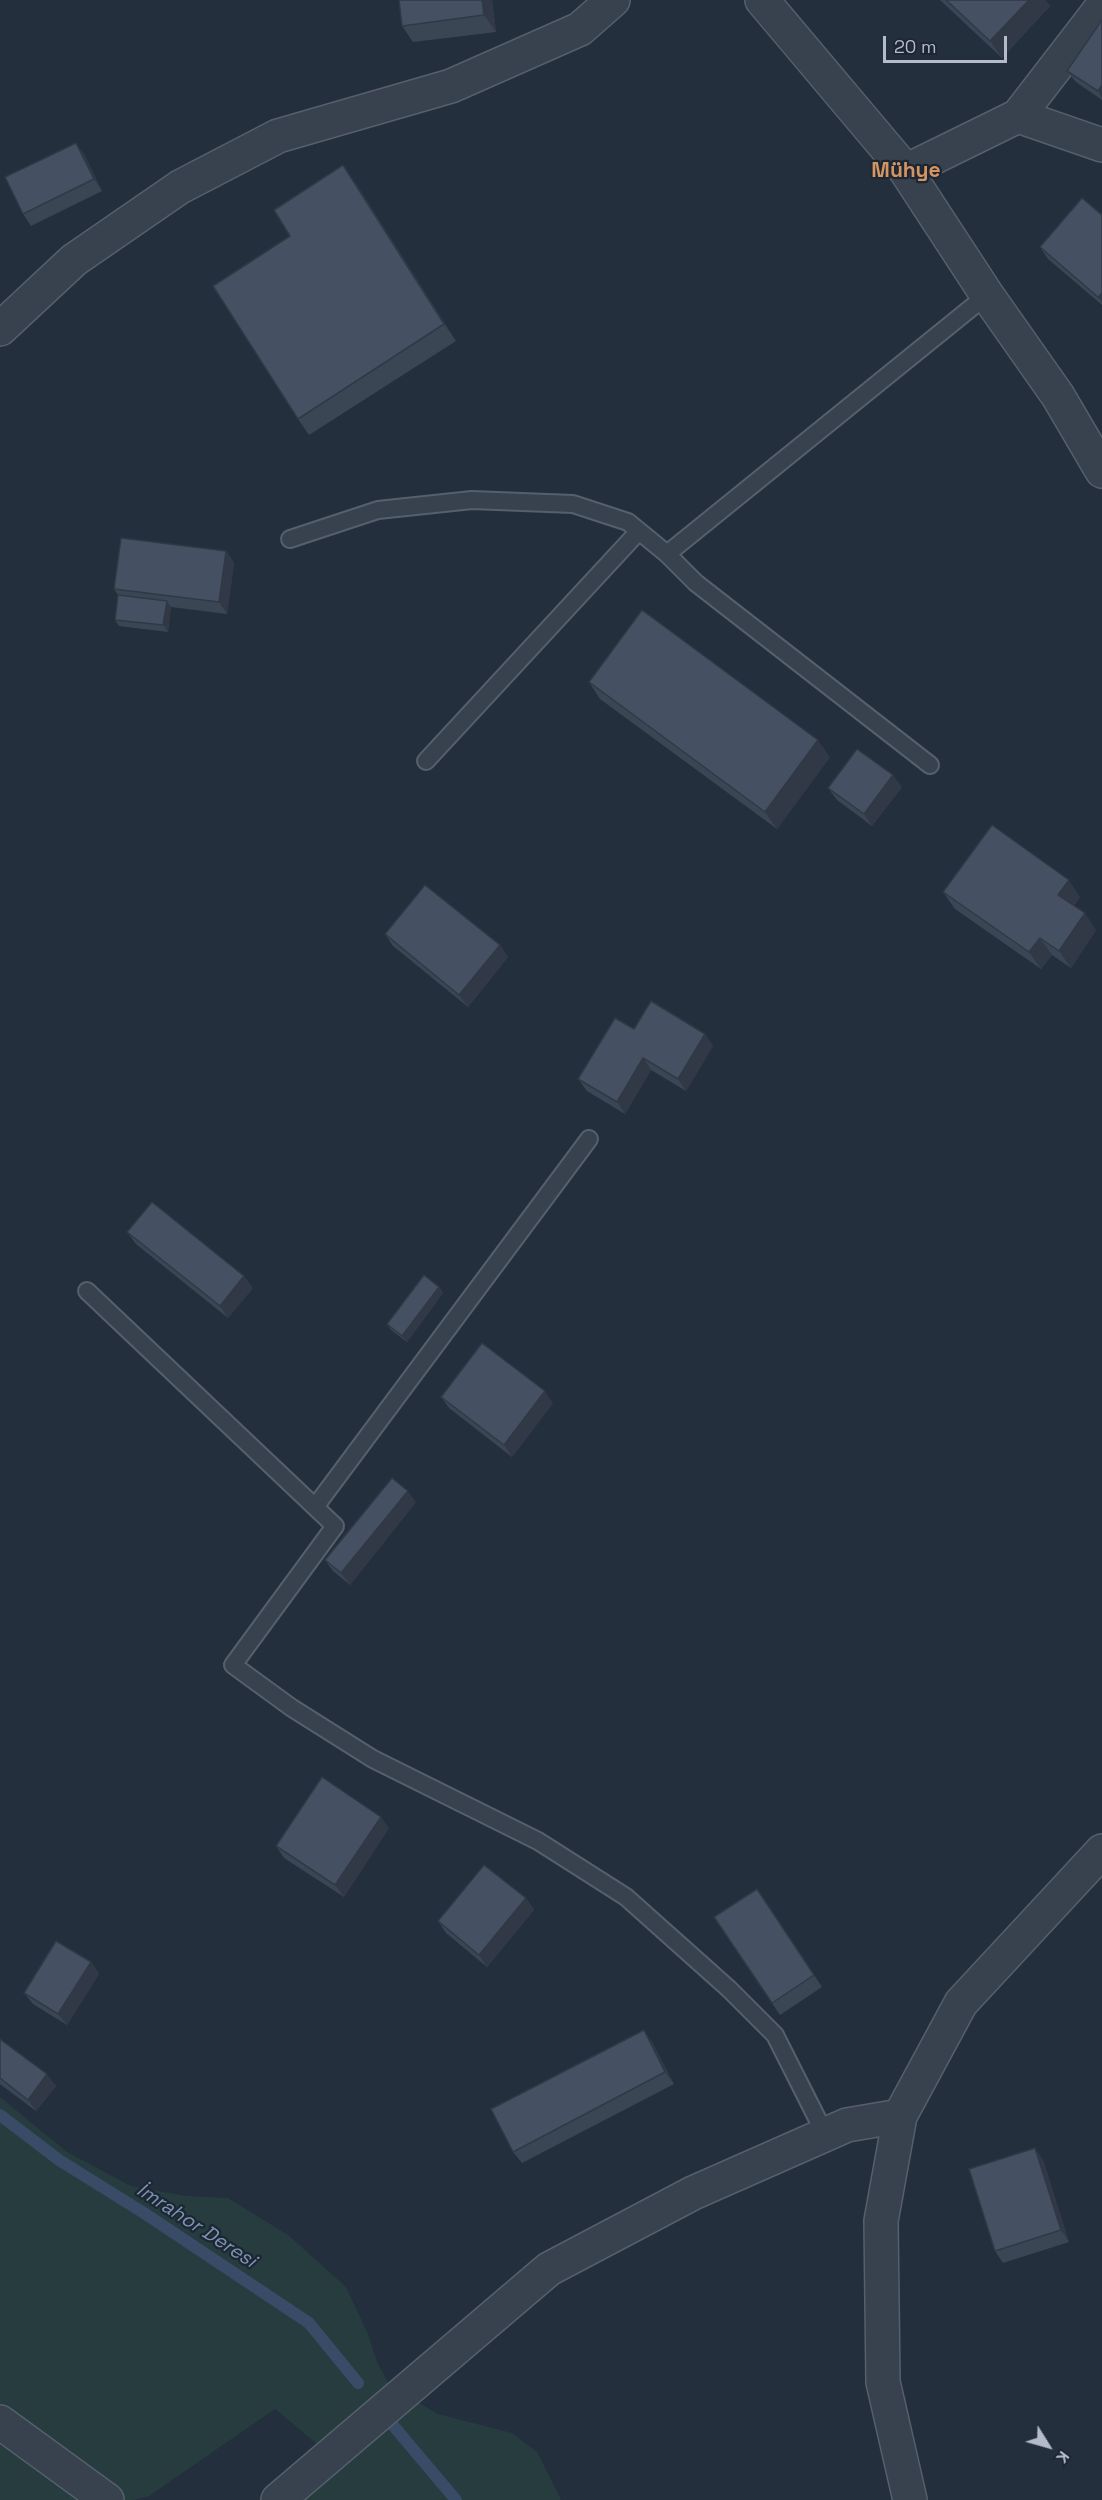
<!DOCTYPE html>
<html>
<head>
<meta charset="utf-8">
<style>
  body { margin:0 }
  #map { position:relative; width:1102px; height:2500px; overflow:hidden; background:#242f3e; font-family:"Space Grotesk",sans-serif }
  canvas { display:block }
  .north { position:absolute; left:1018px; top:2416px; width:60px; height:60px; -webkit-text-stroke:4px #1d2633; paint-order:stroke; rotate:127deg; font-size:16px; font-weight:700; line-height:24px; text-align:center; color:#b4bcc9 }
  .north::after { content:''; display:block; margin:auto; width:21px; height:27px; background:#b4bcc9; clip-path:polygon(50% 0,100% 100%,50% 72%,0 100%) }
  .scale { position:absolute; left:883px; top:36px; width:124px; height:27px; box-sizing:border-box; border:3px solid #b4bcc9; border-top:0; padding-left:8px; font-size:18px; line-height:21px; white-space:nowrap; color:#b4bcc9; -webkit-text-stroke:4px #1d2633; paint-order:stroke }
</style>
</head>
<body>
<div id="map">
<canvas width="1102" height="2500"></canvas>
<div class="north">K</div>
<div class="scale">20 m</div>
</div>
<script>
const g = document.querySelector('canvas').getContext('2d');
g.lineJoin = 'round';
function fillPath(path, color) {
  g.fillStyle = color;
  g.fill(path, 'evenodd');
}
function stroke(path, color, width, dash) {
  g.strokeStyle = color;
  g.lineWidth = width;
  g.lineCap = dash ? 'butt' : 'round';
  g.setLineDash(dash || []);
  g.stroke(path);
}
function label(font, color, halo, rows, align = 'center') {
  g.font = font + ' "Space Grotesk",sans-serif';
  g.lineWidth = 4.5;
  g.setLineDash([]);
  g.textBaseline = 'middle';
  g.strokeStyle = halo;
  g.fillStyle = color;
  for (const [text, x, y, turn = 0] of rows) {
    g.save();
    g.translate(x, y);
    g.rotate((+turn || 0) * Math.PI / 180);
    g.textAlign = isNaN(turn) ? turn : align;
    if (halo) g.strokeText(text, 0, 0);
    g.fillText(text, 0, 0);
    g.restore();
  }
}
fillPath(new Path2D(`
  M 0,2097 L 67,2152 L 131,2186 L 186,2196 L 228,2198 L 288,2235 L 346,2287 L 367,2332 L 377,2362 L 390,2386 L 438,2414 L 512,2433 L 537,2452 L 561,2500 L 291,2500 L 330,2455 L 275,2409 L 149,2496 L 133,2500 L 0,2500 Z`), '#263c3f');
stroke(new Path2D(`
  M 0,2115 L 59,2160 L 144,2213 L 309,2323 L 358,2383
  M 386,2417 L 456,2500`), '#394c67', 12);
const lane = new Path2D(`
  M 290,539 L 378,510 L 472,500 L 573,504 L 628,522 L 667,554
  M 426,761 L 639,531
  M 930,765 L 696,583 L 667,554 L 987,295
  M 87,1291 L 335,1526 L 233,1665 L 292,1708 L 373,1759 L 538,1841 L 626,1897 L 729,1989 L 775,2035 L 825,2134
  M 315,1507 L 589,1139`);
const street = new Path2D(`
  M 762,0 L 906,171 L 987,295 L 1058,396 L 1102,471
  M 1018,116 L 1102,145
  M 906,171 L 1018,116 L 1102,7
  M 0,329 L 74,260 L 180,187 L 278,136 L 451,86 L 580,29 L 613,0
  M 0,2422 L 107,2500
  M 278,2500 L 549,2269 L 693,2193 L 847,2125 L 900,2116
  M 910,2500 L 883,2382 L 881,2221 L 900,2116 L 961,2003 L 1102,1851`);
stroke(lane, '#565f6c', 20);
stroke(street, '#565f6c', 36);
stroke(lane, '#38414e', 16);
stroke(street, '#38414e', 33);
fillPath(new Path2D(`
  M 492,0 L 496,32 L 413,42 L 402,26 Z
  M 940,0 L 1045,0 L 1050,6 L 1002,58 Z
  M 1102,20 L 1102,100 L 1076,82 L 1067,71 Z
  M 84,154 L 102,191 L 31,226 L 23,214 Z
  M 355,182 L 456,341 L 309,435 L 298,419 L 290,236 Z
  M 1102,215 L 1102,305 L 1048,259 L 1040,247 Z
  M 226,551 L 234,563 L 227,614 L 171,607 L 168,632 L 119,626 L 115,620 L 118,595 L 114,589 Z
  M 589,682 L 830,757 L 777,829 L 600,699 Z
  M 902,787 L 872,826 L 837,800 L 828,788 Z
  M 943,892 L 1080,897 L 1074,906 L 1096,930 L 1071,968 L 1052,955 L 1041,969 L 955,909 Z
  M 385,934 L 500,945 L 508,957 L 468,1007 L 393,946 Z
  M 634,1029 L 705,1034 L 713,1046 L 686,1091 L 651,1070 L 625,1114 L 587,1091 L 578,1079 Z
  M 127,1232 L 253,1288 L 228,1318 L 136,1244 Z
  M 439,1287 L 443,1293 L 407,1342 L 391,1330 L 387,1324 Z
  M 441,1397 L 553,1403 L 512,1457 L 449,1408 Z
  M 416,1502 L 350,1585 L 333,1571 L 325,1560 Z
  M 389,1828 L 344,1897 L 284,1858 L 276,1846 Z
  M 526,1898 L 534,1910 L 487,1967 L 446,1933 L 438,1921 Z
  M 765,1901 L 822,1987 L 780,2015 L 714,1917 Z
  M 91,1962 L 99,1974 L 67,2025 L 33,2004 L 24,1993 Z
  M 0,2039 L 56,2086 L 36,2111 L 0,2084 Z
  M 652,2042 L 674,2084 L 522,2163 L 513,2152 Z
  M 1043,2160 L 1069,2242 L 1003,2263 L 995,2251 Z`), '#3b4654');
fillPath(new Path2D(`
  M 482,0 L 492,0 L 496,32 L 484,15 Z
  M 1029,0 L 1045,0 L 1050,6 L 1002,58 L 990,41 Z
  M 1102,85 L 1102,98 L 1098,91 Z
  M 76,143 L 84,154 L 102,191 L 94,179 Z
  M 343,165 L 355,182 L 456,341 L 444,324 Z
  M 1102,293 L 1102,302 L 1098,297 Z
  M 226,551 L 234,563 L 227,614 L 219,602 Z
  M 167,601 L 171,607 L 168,632 L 163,625 Z
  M 818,740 L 830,757 L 777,829 L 765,812 Z
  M 893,775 L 902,787 L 872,826 L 864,814 Z
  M 1069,880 L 1080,897 L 1070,911 L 1058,895 Z
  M 1085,913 L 1096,930 L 1071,968 L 1059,951 Z
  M 1040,938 L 1052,955 L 1041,969 L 1029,952 Z
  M 500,945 L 508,957 L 468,1007 L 459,995 Z
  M 705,1034 L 713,1046 L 686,1091 L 678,1079 Z
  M 643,1058 L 651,1070 L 625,1114 L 617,1102 Z
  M 244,1276 L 253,1288 L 228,1318 L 220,1306 Z
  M 439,1287 L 443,1293 L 407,1342 L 402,1336 Z
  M 545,1391 L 553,1403 L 512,1457 L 504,1445 Z
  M 408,1491 L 416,1502 L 350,1585 L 341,1573 Z
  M 381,1817 L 389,1828 L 344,1897 L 335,1885 Z
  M 526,1898 L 534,1910 L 487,1967 L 479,1955 Z
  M 91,1962 L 99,1974 L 67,2025 L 58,2014 Z
  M 644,2030 L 652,2042 L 674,2084 L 665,2072 Z
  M 47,2074 L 56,2086 L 36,2111 L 28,2100 Z
  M 1035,2148 L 1043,2160 L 1069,2242 L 1061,2230 Z`), '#303945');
const building = new Path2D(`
  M 399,0 L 482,0 L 484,15 L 402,26 Z
  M 946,0 L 1029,0 L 990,41 Z
  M 1102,20 L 1102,85 L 1098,91 L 1067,71 Z
  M 76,143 L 94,179 L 23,214 L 5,177 Z
  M 343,165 L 444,324 L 298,419 L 213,286 L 290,236 L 274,210 Z
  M 1082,198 L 1102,215 L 1102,293 L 1098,297 L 1040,247 Z
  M 121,538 L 226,551 L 219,602 L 114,589 Z
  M 118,595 L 167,601 L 163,625 L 115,620 Z
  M 642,610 L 818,740 L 765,812 L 589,682 Z
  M 857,749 L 893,775 L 864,814 L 828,788 Z
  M 992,825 L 1069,880 L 1058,895 L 1085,913 L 1059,951 L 1040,938 L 1029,952 L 943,892 Z
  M 425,885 L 500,945 L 459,995 L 385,934 Z
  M 651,1001 L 705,1034 L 678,1079 L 643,1058 L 617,1102 L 578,1079 L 615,1018 L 634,1029 Z
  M 152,1202 L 244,1276 L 220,1306 L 127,1232 Z
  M 424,1275 L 439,1287 L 402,1336 L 387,1324 Z
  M 482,1343 L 545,1391 L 504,1445 L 441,1397 Z
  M 392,1478 L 408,1491 L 341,1573 L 325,1560 Z
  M 322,1777 L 381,1817 L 335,1885 L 276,1846 Z
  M 484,1865 L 526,1898 L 479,1955 L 438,1921 Z
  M 757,1889 L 814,1975 L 772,2003 L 714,1917 Z
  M 56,1941 L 91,1962 L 58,2014 L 24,1993 Z
  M 644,2030 L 665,2072 L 513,2152 L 491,2109 Z
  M 0,2039 L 47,2074 L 28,2100 L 0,2078 Z
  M 1035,2148 L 1061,2230 L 995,2251 L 969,2169 Z`);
fillPath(building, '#455162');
stroke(building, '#303945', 1.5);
label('italic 20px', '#7c92b1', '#1d2633', [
  ["İmrahor Deresi",196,2226,33]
]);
label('bold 21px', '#d59563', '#1d2633', [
  ["Mühye",906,171]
]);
</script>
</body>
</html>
